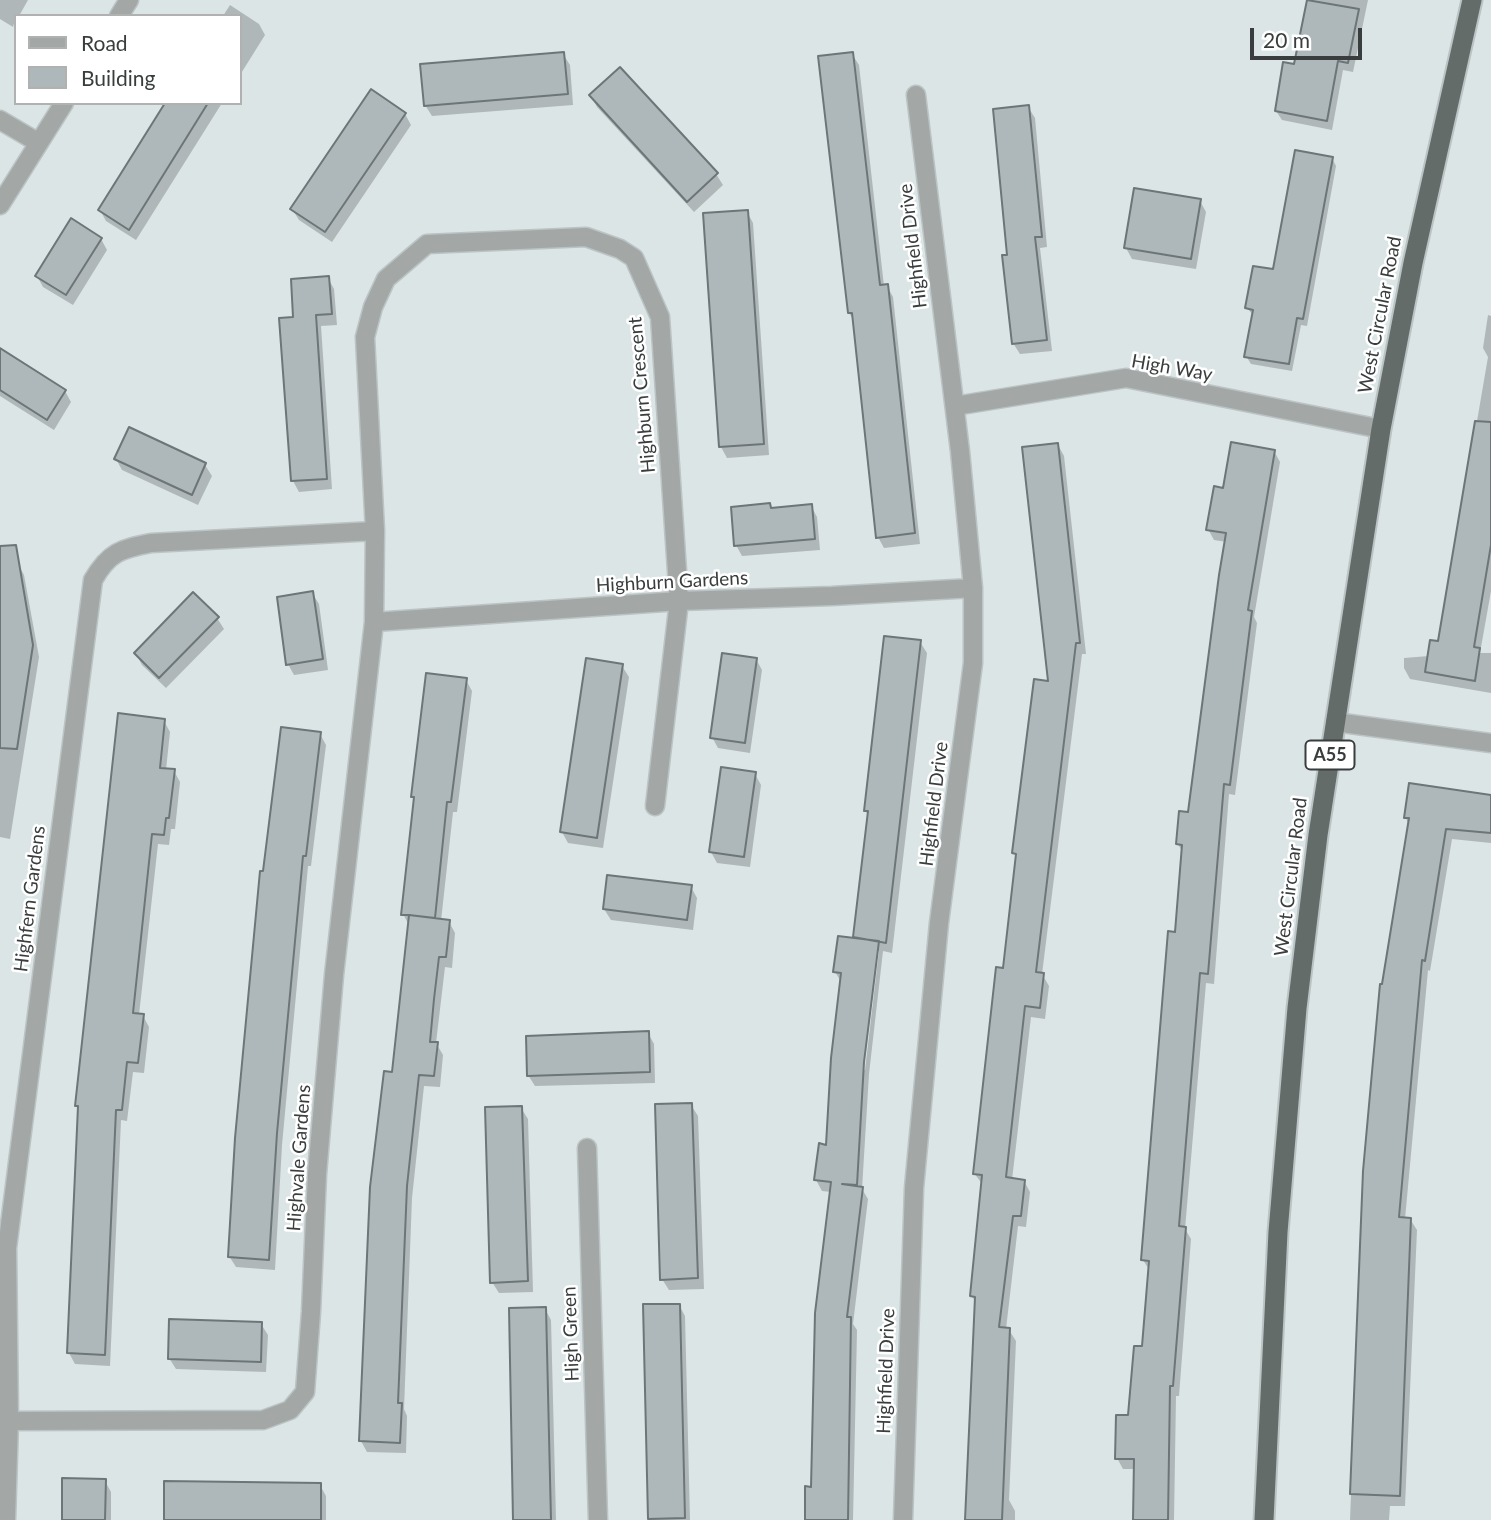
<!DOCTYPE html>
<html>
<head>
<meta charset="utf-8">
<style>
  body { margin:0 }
  #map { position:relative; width:1491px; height:1520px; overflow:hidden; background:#dbe5e6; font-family:Lato,sans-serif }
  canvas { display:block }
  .legend { position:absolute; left:14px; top:14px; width:228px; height:91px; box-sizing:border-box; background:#fff; border:2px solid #b0b1b1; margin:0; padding:9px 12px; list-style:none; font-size:21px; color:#393d3d }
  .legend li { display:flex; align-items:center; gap:14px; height:35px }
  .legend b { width:35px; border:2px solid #b0b1b1 }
  .scale { position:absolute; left:1250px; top:28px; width:112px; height:32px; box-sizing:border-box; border:4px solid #393d3d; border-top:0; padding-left:9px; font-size:21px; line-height:24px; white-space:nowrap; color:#393d3d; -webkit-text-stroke:5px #fff; paint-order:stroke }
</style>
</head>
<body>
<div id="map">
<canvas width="1491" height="1520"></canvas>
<ul class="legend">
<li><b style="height:9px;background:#a3a7a6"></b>Road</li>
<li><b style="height:19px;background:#aeb8bb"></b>Building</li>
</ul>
<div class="scale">20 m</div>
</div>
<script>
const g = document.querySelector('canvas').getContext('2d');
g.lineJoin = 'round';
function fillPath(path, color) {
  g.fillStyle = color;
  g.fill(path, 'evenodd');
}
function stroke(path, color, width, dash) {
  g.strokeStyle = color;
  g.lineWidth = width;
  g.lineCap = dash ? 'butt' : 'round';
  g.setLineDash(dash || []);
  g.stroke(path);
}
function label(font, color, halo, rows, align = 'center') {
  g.font = font + ' Lato,sans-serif';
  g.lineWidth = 5;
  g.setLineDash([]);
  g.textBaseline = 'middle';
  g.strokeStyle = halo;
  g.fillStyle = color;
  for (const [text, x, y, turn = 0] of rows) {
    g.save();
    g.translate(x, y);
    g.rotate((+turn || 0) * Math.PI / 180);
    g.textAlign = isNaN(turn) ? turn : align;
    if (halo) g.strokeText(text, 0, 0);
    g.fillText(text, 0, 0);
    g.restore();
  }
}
fillPath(new Path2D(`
  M 0,0 L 28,0 L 19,16 L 16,16 L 13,27 L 0,19 Z
  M 1309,0 L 1368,0 L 1353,72 L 1343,70 L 1332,130 L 1282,120 L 1276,111 L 1296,66 Z
  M 230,5 L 259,24 L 265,35 L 240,75 L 240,16 L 223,16 Z
  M 563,54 L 570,65 L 573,105 L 432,116 L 425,105 Z
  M 852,54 L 859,65 L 884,286 L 887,286 L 893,297 L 920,544 L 884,548 L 878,537 L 855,322 L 849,313 Z
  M 591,96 L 716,174 L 723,185 L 694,212 L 597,107 Z
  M 167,103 L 222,103 L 136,240 L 106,221 L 100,210 Z
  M 1028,107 L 1035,118 L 1047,247 L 1040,248 L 1052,351 L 1020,354 L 1013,343 L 1009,256 Z
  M 405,114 L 411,125 L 332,242 L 299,220 L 292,209 Z
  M 1332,158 L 1336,166 L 1307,326 L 1301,325 L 1292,371 L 1251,364 L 1246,356 L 1254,316 L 1247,308 L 1275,271 Z
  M 1200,201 L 1206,212 L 1196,269 L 1132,259 L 1126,248 Z
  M 747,212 L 753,223 L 769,455 L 727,458 L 721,447 Z
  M 101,239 L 107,250 L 73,305 L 43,287 L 37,276 Z
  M 328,278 L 334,289 L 337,325 L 321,326 L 332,489 L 299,492 L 293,481 L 295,318 Z
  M 1488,315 L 1491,316 L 1491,591 L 1480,653 L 1491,653 L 1491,693 L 1410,679 L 1404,668 L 1404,658 L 1429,656 L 1439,643 L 1488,357 L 1483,348 Z
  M 0,351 L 65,391 L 71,402 L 54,430 L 0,396 Z
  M 1058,445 L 1064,456 L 1086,654 L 1082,654 L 1042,974 L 1049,986 L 1045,1019 L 1031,1017 L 1012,1180 L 1024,1181 L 1030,1192 L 1026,1227 L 1018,1226 L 1006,1329 L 1009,1330 L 1016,1341 L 1009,1500 L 1015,1511 L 1015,1520 L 967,1520 L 976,1303 L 972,1296 L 983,1185 L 974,1173 L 1004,970 L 1017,858 L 1014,853 L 1050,683 Z
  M 1274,451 L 1280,462 L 1254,617 L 1257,623 L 1235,795 L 1229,794 L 1214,984 L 1206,983 L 1185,1229 L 1191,1239 L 1179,1396 L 1176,1396 L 1174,1520 L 1135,1520 L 1135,1469 L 1123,1469 L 1117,1458 L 1129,1417 L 1143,1348 L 1150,1271 L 1143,1260 L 1177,934 L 1183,853 L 1178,844 L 1190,814 L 1227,542 L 1214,540 L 1208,529 L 1225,490 Z
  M 116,459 L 205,465 L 212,476 L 198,505 L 122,470 Z
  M 769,505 L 772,510 L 811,506 L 817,517 L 820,550 L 742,556 L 736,545 Z
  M 18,564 L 24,575 L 39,657 L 10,839 L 0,837 L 0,567 Z
  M 312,593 L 319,604 L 328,670 L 294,675 L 288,664 Z
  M 217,618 L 224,629 L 166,688 L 142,665 L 136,654 Z
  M 920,642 L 927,653 L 892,953 L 883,951 L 869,1074 L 862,1189 L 868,1199 L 853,1324 L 857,1330 L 853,1520 L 806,1520 L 813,1489 L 831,1192 L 822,1191 L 816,1180 L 828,1147 L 842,983 L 835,972 L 857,941 L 855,937 L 869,817 L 865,810 ZM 876,951 L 879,951 L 865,1070 L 861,1070 Z
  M 756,659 L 762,670 L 750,753 L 718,748 L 712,737 Z
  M 622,666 L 629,677 L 603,848 L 568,843 L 562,832 Z
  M 466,680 L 472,691 L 457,812 L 453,812 L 441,921 L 449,922 L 455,933 L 452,968 L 445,967 L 436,1043 L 443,1055 L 440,1087 L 424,1086 L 412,1198 L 404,1409 L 407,1416 L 406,1453 L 367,1452 L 361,1441 L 394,1074 L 409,925 L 403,914 L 415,802 L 413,797 Z
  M 164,721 L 170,732 L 166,770 L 174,771 L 180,782 L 175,829 L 171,829 L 169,845 L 158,844 L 139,1015 L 143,1016 L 149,1027 L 144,1073 L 133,1072 L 127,1121 L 121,1120 L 110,1366 L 75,1364 L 69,1353 L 79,1110 L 77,1105 Z
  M 320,734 L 326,745 L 311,866 L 308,866 L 282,1145 L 275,1270 L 236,1267 L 229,1256 L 265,873 Z
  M 755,774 L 761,785 L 750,867 L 717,863 L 711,852 Z
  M 1491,797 L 1491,843 L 1452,839 L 1430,971 L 1428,970 L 1405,1219 L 1410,1219 L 1417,1230 L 1405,1506 L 1390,1506 L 1389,1520 L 1350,1520 L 1364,1171 L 1384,986 L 1409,824 L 1405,817 Z
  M 691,887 L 697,898 L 693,930 L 611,920 L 604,909 Z
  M 648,1033 L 654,1044 L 655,1083 L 535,1086 L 528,1075 Z
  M 691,1105 L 698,1116 L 704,1289 L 669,1290 L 662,1279 Z
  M 521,1108 L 528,1119 L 533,1292 L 499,1293 L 492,1282 Z
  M 679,1305 L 685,1316 L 690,1520 L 650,1520 Z
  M 545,1309 L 551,1320 L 556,1520 L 515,1520 Z
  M 261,1324 L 268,1335 L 266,1372 L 176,1369 L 169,1358 Z
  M 105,1481 L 111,1492 L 111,1520 L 64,1520 Z
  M 320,1485 L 326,1496 L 326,1520 L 165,1520 Z`), '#0003');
const building = new Path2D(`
  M 1307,0 L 1359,9 L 1348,63 L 1338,61 L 1327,121 L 1275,111 L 1283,62 L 1294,64 Z
  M 564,52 L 568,94 L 424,106 L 420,64 Z
  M 853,52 L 880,285 L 888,284 L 915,533 L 876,538 L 852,313 L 848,313 L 818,56 Z
  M 620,67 L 718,173 L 687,202 L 589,95 Z
  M 371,89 L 406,113 L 325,232 L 290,209 Z
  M 165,103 L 208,103 L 129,230 L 98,210 Z
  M 1029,105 L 1042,237 L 1035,237 L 1047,340 L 1012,344 L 1002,255 L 1007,255 L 993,109 Z
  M 1295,150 L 1333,157 L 1303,319 L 1297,318 L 1289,364 L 1244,357 L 1253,310 L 1245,308 L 1253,266 L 1273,269 Z
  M 1134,188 L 1201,199 L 1191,259 L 1124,248 Z
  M 748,210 L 764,444 L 719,447 L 703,213 Z
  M 71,218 L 102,238 L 66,295 L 35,276 Z
  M 329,276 L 332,314 L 316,315 L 327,479 L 291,481 L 279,318 L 293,317 L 291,279 Z
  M 0,348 L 66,390 L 47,420 L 0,390 Z
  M 1475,421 L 1491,422 L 1491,545 L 1474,647 L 1480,648 L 1475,681 L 1425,672 L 1430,640 L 1438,641 Z
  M 129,427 L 206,463 L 192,495 L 114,459 Z
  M 1231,442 L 1275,450 L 1248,610 L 1252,611 L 1230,785 L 1224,784 L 1208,974 L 1200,973 L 1179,1226 L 1186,1227 L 1173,1386 L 1170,1386 L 1168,1520 L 1133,1520 L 1134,1459 L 1115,1459 L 1116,1415 L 1128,1415 L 1134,1346 L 1142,1346 L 1149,1261 L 1141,1260 L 1168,931 L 1175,932 L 1182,845 L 1176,844 L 1179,811 L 1188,812 L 1219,575 L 1226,533 L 1206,530 L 1214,486 L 1223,488 Z
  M 1058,443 L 1080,643 L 1076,643 L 1036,972 L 1044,973 L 1040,1008 L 1025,1006 L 1006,1177 L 1025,1180 L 1021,1216 L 1013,1216 L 999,1327 L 1010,1328 L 1002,1520 L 965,1520 L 975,1297 L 970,1296 L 982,1175 L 973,1174 L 996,967 L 1003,968 L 1016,854 L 1012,853 L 1034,679 L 1048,681 L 1022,447 Z
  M 770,503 L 771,508 L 812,504 L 815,539 L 734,546 L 731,507 Z
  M 16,545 L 33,645 L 17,749 L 0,748 L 0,546 Z
  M 313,591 L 323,659 L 286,665 L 277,597 Z
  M 193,592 L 219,617 L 159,678 L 134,653 Z
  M 884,636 L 921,640 L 886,943 L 853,937 L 868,811 L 864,811 Z
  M 722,653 L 757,658 L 745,743 L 710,738 Z
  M 586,658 L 623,664 L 597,838 L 560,832 Z
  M 426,673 L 467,678 L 451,802 L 447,802 L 435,918 L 409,915 L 450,920 L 446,957 L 439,957 L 434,999 L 430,1042 L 438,1042 L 434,1076 L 419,1075 L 407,1186 L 398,1403 L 402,1403 L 400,1443 L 359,1441 L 370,1187 L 384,1071 L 392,1072 L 409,915 L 401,915 L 414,797 L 411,797 Z
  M 118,713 L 165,719 L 160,768 L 175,769 L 169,818 L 166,818 L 164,835 L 152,834 L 133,1013 L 144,1014 L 138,1063 L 127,1062 L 122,1110 L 116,1110 L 105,1355 L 67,1353 L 78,1106 L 75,1106 Z
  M 281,727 L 321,732 L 306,856 L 303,856 L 277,1133 L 269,1260 L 228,1257 L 235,1138 L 260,871 L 263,871 Z
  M 721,767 L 756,772 L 744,857 L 709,852 Z
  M 1409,783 L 1491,795 L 1491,833 L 1446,829 L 1425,961 L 1422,960 L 1399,1217 L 1411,1218 L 1400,1496 L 1350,1494 L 1363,1171 L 1380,984 L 1382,984 L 1409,818 L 1404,818 Z
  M 607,875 L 692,885 L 687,920 L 603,909 Z
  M 838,936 L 879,941 L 864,1062 L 857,1185 L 842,1184 L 863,1187 L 847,1317 L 851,1317 L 848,1520 L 805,1520 L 805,1486 L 811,1487 L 815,1313 L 831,1182 L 814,1180 L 819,1143 L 826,1145 L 831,1058 L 841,973 L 833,972 Z
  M 649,1031 L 650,1072 L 527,1076 L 526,1036 Z
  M 692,1103 L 698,1278 L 660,1280 L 655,1104 Z
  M 522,1106 L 528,1281 L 490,1283 L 485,1107 Z
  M 643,1304 L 680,1304 L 685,1518 L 648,1519 Z
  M 546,1307 L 551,1520 L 513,1520 L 509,1308 Z
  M 169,1319 L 262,1322 L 261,1362 L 168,1359 Z
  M 62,1478 L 106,1479 L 105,1520 L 62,1520 Z
  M 164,1481 L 321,1483 L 321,1520 L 164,1520 Z`);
fillPath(building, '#aeb8bb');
stroke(building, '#6c7578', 2);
const service = new Path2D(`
  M 655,806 L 679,601`);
const minor = new Path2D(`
  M 119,16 L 129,0
  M 0,120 L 39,143
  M 0,205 L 64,103
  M 955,406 L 1126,378 L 1381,429
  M 374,622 L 679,601 L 832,596 L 973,588
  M 1335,722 L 1491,743
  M 587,1148 L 598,1520
  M 9,1421 L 263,1420 L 290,1410 L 305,1392 L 311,1312 L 317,1174 L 334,975 L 374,622 L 375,531 L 365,337 L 373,307 L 386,279 L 427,244 L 586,237 L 620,249 L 634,258 L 660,317 L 679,601
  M 6,1520 L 9,1421 L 7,1248 L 93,580 C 109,552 121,549 151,543 L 375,531
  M 903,1520 L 914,1188 L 939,923 L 973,663 L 973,588 L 960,451 L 916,95`);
const trunk = new Path2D(`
  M 1264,1520 L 1278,1232 L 1297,1008 L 1318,835 L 1381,429 L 1413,263 L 1472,0`);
stroke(service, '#bbc3c4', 21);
stroke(minor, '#bbc3c4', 21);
stroke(trunk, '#bbc3c4', 23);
stroke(service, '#a3a7a6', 18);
stroke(minor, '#a3a7a6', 18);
stroke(trunk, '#646c6a', 19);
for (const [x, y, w] of [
  [1330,755,49]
]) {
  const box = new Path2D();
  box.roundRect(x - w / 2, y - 14.5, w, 29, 5);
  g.fillStyle = '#fff';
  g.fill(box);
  stroke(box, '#393d3d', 2);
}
label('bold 18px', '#393d3d', null, [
  ["A55",1330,755]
]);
label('19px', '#393d3d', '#fff', [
  ["Highfield Drive",913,246,-97],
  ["West Circular Road",1380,315,-79],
  ["High Way",1172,368,10],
  ["Highburn Crescent",642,395,-95],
  ["Highburn Gardens",672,582,-3],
  ["Highfield Drive",934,804,-83],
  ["West Circular Road",1291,877,-83],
  ["Highfern Gardens",30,899,-83],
  ["Highvale Gardens",299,1158,-86],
  ["High Green",571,1334,-92],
  ["Highfield Drive",886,1371,-88]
]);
</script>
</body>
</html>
